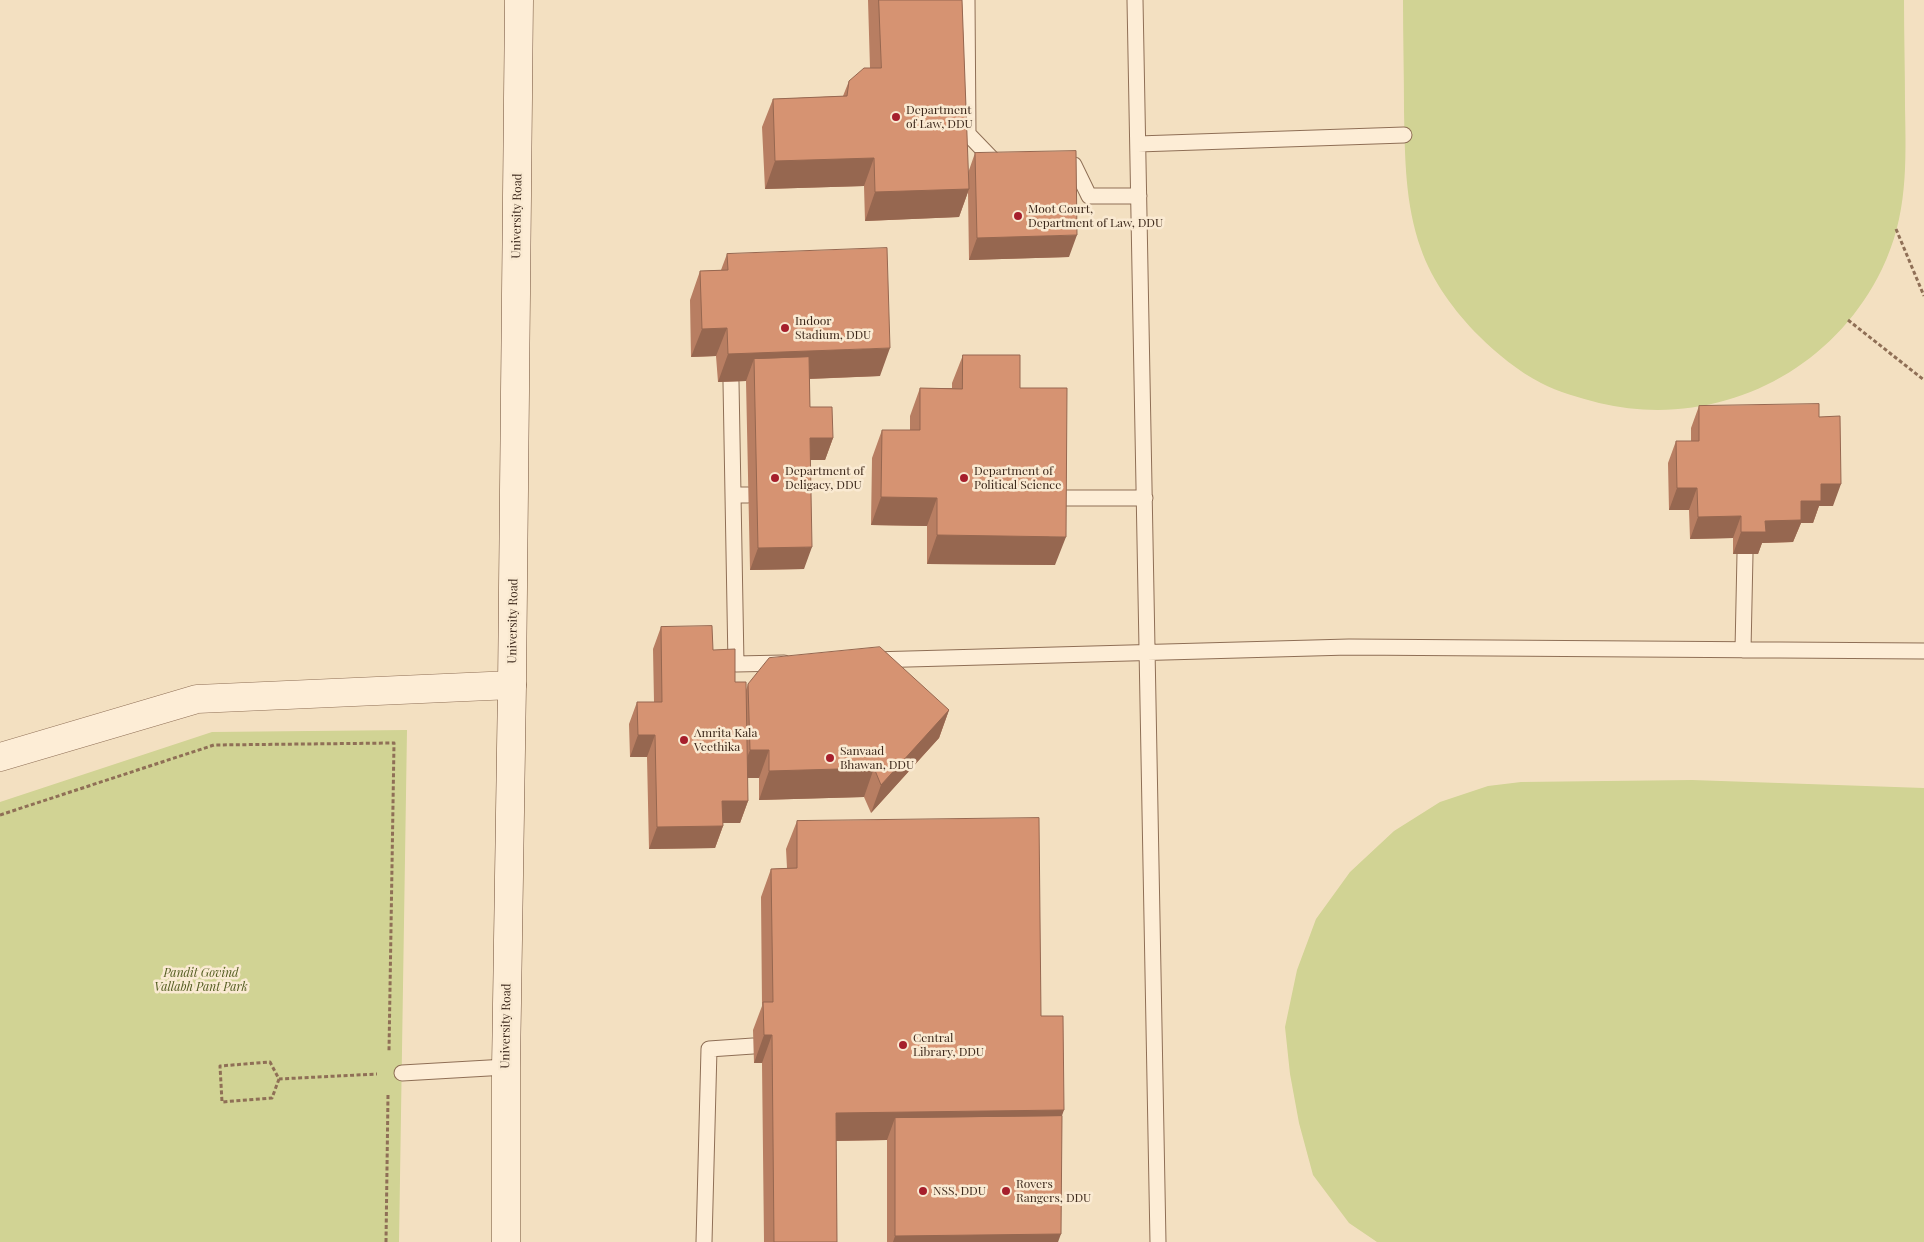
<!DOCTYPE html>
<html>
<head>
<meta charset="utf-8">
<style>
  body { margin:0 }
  canvas { display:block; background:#f3e0c1 }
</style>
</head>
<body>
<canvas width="1924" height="1242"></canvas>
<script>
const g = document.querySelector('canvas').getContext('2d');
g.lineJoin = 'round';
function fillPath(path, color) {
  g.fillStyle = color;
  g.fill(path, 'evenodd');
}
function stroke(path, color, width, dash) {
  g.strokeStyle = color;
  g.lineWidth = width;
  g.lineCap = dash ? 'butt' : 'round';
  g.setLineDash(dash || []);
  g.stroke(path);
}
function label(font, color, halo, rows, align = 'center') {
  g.font = font + ' "Playfair Display",serif';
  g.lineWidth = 5;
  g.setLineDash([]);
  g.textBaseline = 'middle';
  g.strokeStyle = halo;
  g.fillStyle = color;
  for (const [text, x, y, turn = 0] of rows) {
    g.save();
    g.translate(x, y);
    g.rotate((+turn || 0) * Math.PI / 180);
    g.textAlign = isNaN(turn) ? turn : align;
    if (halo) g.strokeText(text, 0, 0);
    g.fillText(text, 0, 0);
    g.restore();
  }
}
fillPath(new Path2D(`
  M 1403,0 L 1904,0 C 1904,35 1905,70 1905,106 C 1906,164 1908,215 1882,269 C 1830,376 1713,430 1599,403 C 1580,398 1558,392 1541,383 C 1518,371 1497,354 1479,336 C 1455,312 1432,281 1421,249 C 1405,204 1405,158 1404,111 C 1404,74 1403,37 1403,0 Z
  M 407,730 L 399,1242 L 0,1242 L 0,802 L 212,732 Z
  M 1692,780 L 1924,788 L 1924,1242 L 1377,1242 L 1349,1223 L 1313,1175 L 1299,1123 L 1290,1074 L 1285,1027 L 1297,970 L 1316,919 L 1350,872 L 1394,831 L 1440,802 L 1488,786 L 1521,782 Z`), '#d1d394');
const service = new Path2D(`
  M 967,0 L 968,134 L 995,162 L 1003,163
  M 1135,0 L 1158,1242
  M 1138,144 L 1404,135
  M 1058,164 L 1074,165 L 1089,196 L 1139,196
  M 731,382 L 736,664 L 784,663
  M 733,495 L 748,495
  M 1056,498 L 1145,498
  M 1743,650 L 1745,554
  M 872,660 L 1349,647 L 1924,651
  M 402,1073 L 506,1067
  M 704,1242 L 709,1049 L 753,1046`);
const minor = new Path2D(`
  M 0,757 L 197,699 L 512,685`);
const secondary = new Path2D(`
  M 506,1242 L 506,1067 L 512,685 L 519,0`);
stroke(service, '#8f6f56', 17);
stroke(minor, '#8f6f56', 29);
stroke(secondary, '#715039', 29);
stroke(new Path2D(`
  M 1896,229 L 1924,296
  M 1848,320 L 1924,380
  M 0,815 L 214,745 L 394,743 L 389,1051
  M 279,1079 L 272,1098 L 222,1102 L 220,1066 L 270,1062 L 279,1079 L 377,1074
  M 386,1242 L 388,1095`), '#8f6f56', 3, [4, 2.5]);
stroke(service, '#fdedd6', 15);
stroke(minor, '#fdedd6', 28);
stroke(secondary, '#fdedd6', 28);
fillPath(new Path2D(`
  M 868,0 L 962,0 L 968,173 L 975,153 L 1069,257 L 969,260 L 968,192 L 959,217 L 865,221 L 864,186 L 765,189 L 762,127 L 773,99 L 843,96 L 849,81 L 870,68 Z
  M 727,254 L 880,376 L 810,379 L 810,407 L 833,438 L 825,460 L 810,460 L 804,569 L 750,570 L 746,381 L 718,382 L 716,356 L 691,357 L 690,300 L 700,271 L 721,270 Z
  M 963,355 L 1020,388 L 1055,565 L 927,564 L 927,526 L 871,525 L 872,458 L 882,430 L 910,430 L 910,416 L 920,388 L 952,388 L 952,383 Z
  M 1699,406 L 1819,417 L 1833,506 L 1819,506 L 1813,523 L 1801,523 L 1793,542 L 1762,543 L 1758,554 L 1733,554 L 1733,538 L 1690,539 L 1689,510 L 1669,510 L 1668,463 L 1676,441 L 1691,441 L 1691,428 Z
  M 661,627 L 713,650 L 735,682 L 746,690 L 748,684 L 949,710 L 939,738 L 871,813 L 864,797 L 759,800 L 759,778 L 747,778 L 748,801 L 740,823 L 723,823 L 723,826 L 715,848 L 649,849 L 647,757 L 630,757 L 629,724 L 637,702 L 654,702 L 653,649 Z
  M 797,821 L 1041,1016 L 1062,1116 L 1058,1242 L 887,1242 L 887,1140 L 836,1141 L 837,1242 L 764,1242 L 762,1063 L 754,1063 L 753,1030 L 762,1006 L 761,897 L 771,869 L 787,868 L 786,849 Z`), '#b87e62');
fillPath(new Path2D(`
  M 874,158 L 864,186 L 765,189 L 775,161 Z
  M 969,189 L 959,217 L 865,221 L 875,192 Z
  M 1077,235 L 1069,257 L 969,260 L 977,238 Z
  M 727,328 L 716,356 L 691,357 L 702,329 Z
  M 890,348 L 880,376 L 754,381 L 754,359 L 746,381 L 718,382 L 728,354 Z
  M 810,438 L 833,438 L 825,460 L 802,460 Z
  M 1821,484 L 1841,484 L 1833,506 L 1819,506 L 1813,523 L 1801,523 L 1793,542 L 1762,543 L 1758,554 L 1733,554 L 1741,532 L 1801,501 Z
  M 1677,488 L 1697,488 L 1689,510 L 1669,510 Z
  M 881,497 L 937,498 L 927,526 L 871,525 Z
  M 1741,516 L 1733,538 L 1690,539 L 1698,517 Z
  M 937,535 L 1066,537 L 1055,565 L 927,564 Z
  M 812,547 L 804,569 L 750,570 L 758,548 Z
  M 949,710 L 939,738 L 871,813 L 881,785 Z
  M 638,735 L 655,735 L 647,757 L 630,757 Z
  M 750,750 L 769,750 L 759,778 L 739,778 Z
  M 874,768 L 864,797 L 759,800 L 769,771 Z
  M 722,801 L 748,801 L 740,823 L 714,823 Z
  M 723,826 L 715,848 L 649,849 L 657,827 Z
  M 764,1035 L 772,1035 L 762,1063 L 754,1063 Z
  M 1064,1110 L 1054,1138 L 895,1118 L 887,1140 L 825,1141 L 836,1113 Z
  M 1061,1234 L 1058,1242 L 893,1242 L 895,1236 Z`), '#966750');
const building = new Path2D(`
  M 879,0 L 962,0 L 969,189 L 875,192 L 874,158 L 775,161 L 773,99 L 847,96 L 849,81 L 864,68 L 881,68 Z
  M 1076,151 L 1077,235 L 977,238 L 975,153 Z
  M 887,248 L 890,348 L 728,354 L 727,328 L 702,329 L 700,271 L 728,270 L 727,254 Z
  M 963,355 L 1020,355 L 1020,388 L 1067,388 L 1066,537 L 937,535 L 937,498 L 881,497 L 882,430 L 920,430 L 920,388 L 962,389 Z
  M 809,357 L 810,407 L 832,407 L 833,438 L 810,438 L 812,547 L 758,548 L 754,359 Z
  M 1819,404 L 1819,417 L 1840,416 L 1841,484 L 1821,484 L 1821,501 L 1801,501 L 1801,520 L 1765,521 L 1766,532 L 1741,532 L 1741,516 L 1698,517 L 1697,488 L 1677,488 L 1676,441 L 1699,441 L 1699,406 Z
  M 712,626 L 713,650 L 735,649 L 735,682 L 746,682 L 748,801 L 722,801 L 723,826 L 657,827 L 655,735 L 638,735 L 637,702 L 662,702 L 661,627 Z
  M 880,647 L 949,710 L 881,785 L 874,768 L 769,771 L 769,750 L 750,750 L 748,684 L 769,658 Z
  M 1039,818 L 1041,1016 L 1063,1016 L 1064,1110 L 836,1113 L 837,1242 L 774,1242 L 772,1035 L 764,1035 L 763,1002 L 773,1002 L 771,869 L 797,868 L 797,821 Z
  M 1062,1116 L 1061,1234 L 895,1236 L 895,1118 Z`);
fillPath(building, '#d69372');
stroke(building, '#966750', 1);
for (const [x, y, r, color] of [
  [896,117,5,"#a61f2c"],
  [1018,216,5,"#a61f2c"],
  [785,328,5,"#a61f2c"],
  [775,478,5,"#a61f2c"],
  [964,478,5,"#a61f2c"],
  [684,740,5,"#a61f2c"],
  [830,758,5,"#a61f2c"],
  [903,1045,5,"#a61f2c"],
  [923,1191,5,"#a61f2c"],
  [1006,1191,5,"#a61f2c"]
]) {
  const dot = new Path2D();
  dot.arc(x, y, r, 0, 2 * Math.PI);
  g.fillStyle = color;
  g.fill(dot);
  stroke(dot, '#faead2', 2);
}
label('12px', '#3d291c', '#faead2', [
  ["Department",906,110],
  ["of Law, DDU",906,124],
  ["Moot Court,",1028,209],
  ["Department of Law, DDU",1028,223],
  ["Indoor",795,321],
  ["Stadium, DDU",795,335],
  ["Department of",785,471],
  ["Deligacy, DDU",785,485],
  ["Department of",974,471],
  ["Political Science",974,485],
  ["Amrita Kala",694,733],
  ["Veethika",694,747],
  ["Sanvaad",840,751],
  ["Bhawan, DDU",840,765],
  ["Central",913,1038],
  ["Library, DDU",913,1052],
  ["Rovers",1016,1184],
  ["Rangers, DDU",1016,1198],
  ["NSS, DDU",933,1191]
], 'left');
label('12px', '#3d291c', '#faead2', [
  ["University Road",517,216,-89],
  ["University Road",513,621,-89],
  ["University Road",506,1026,-89]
]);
label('italic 12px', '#535c20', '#faead2', [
  ["Pandit Govind",201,973],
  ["Vallabh Pant Park",201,987]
]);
</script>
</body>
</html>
